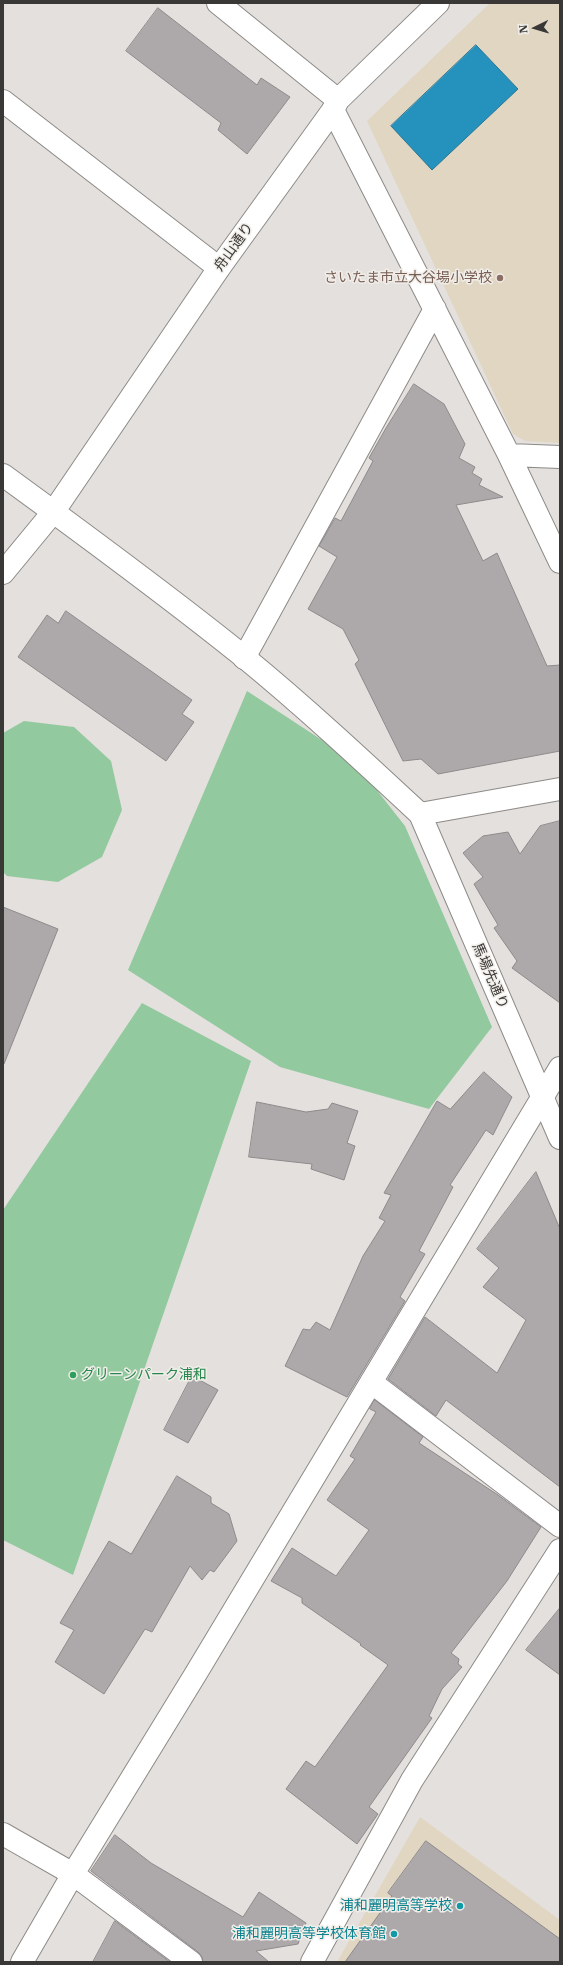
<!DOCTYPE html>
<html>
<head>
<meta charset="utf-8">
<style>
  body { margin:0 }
  #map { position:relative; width:563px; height:1965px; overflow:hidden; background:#e4e0dd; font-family:"IBM Plex Serif",serif }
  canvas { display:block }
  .frame { position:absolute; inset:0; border:4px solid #393836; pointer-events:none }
  .north { position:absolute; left:515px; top:8px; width:40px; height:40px; -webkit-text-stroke:3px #f1eeea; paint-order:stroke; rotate:265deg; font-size:11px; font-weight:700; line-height:16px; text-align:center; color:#393836 }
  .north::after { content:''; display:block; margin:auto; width:14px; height:18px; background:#393836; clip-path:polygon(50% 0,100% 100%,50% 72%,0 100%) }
</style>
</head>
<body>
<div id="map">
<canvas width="563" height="1965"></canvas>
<div class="frame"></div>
<div class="north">N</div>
</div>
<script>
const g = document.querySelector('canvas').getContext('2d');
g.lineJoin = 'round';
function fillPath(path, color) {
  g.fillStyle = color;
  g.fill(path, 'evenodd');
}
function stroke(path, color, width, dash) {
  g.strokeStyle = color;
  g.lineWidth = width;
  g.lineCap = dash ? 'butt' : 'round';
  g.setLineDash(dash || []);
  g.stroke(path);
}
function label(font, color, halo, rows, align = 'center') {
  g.font = font + ' "IBM Plex Serif","Noto Sans JP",serif';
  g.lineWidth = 3;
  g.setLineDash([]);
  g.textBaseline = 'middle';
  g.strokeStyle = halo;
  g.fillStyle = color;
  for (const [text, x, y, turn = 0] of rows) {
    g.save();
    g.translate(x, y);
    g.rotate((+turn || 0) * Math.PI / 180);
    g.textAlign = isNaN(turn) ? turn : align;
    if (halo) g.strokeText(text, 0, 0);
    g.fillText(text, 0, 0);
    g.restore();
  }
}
fillPath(new Path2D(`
  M 490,3 L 560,3 L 560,443 L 525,441 L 513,434 L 367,121 Z
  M 420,1817 L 560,1920 L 560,1962 L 337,1962 Z`), '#e0d6c2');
fillPath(new Path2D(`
  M 247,691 L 354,761 L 405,826 L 492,1027 L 429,1109 L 280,1067 L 128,970 Z
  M 24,721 L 74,727 L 111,761 L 122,810 L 102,857 L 58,882 L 7,876 L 3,872 L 3,733 Z
  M 142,1003 L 251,1061 L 73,1575 L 3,1540 L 3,1210 Z`), '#92c99f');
const water = new Path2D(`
  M 476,45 L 518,89 L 432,170 L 391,126 Z`);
fillPath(water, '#2492bd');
stroke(water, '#2a7794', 1);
const building = new Path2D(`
  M 158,8 L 257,85 L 261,78 L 290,97 L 247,154 L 218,130 L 221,123 L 126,51 Z
  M 414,384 L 444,404 L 465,444 L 459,458 L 475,467 L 472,473 L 482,479 L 479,485 L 503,497 L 456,505 L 483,561 L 497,553 L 547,666 L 560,665 L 560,751 L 438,774 L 421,759 L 403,761 L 355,664 L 359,660 L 343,629 L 308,609 L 337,557 L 319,546 L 335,518 L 341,521 L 373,461 L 369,458 L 386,428 Z
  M 66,611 L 192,700 L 182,714 L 194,722 L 166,761 L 18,657 L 47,615 L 58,623 Z
  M 560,821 L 560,1003 L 512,968 L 517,961 L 494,928 L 498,925 L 474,884 L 483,877 L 463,853 L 483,836 L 508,832 L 520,854 L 540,826 Z
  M 3,907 L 58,929 L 4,1064 L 3,1063 Z
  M 484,1072 L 512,1097 L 493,1135 L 486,1130 L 450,1185 L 453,1187 L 419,1251 L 425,1254 L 400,1297 L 405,1301 L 347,1397 L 285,1366 L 303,1329 L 310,1330 L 316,1322 L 330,1330 L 363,1256 L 385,1221 L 379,1218 L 391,1195 L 384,1193 L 437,1101 L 450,1109 Z
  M 257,1102 L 306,1112 L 328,1109 L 332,1103 L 358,1111 L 347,1143 L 355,1146 L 344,1180 L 311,1169 L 312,1164 L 249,1157 Z
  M 536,1172 L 560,1229 L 560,1487 L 446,1400 L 436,1416 L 388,1379 L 425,1317 L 497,1373 L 526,1320 L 483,1287 L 499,1268 L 477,1249 Z
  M 192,1376 L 218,1390 L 188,1443 L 164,1430 Z
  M 375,1400 L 423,1437 L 419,1443 L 498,1495 L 541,1527 L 507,1581 L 451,1653 L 459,1659 L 458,1664 L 462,1667 L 442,1689 L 429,1716 L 432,1718 L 369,1807 L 378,1814 L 357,1844 L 286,1789 L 306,1761 L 315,1767 L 388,1665 L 360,1645 L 361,1644 L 302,1603 L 302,1598 L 271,1581 L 292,1548 L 336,1576 L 369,1530 L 327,1500 L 355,1459 L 350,1456 L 376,1412 L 370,1409 Z
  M 177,1476 L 211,1497 L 211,1503 L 229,1514 L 237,1541 L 214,1572 L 210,1570 L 202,1580 L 190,1566 L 152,1632 L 145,1629 L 104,1694 L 55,1662 L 74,1630 L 60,1623 L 109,1541 L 131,1554 Z
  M 560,1608 L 560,1675 L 526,1650 Z
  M 115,1835 L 151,1863 L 243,1917 L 259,1892 L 306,1923 L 298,1944 L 256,1951 L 269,1962 L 203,1962 L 202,1957 L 198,1952 L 91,1871 Z
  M 426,1841 L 560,1939 L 560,1962 L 345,1962 L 392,1896 L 388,1893 Z
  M 115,1921 L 170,1962 L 93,1962 Z`);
fillPath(building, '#ada9ab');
stroke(building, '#8e8a8c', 1);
const street = new Path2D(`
  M 218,3 L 338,100
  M 3,101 L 219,268
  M 333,110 L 509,455 L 560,562
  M 509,455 L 560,457
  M 3,573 L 54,511
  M 244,658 L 435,309
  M 371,1382 L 560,1526
  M 3,1834 L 73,1874 L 191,1962
  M 22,1962 L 73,1874 L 195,1675 L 560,1068
  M 312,1962 L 412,1780 L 560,1550`);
const secondary = new Path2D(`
  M 3,475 C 84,534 166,594 244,657 C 305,707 363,761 420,814 L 560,789
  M 54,511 L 219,268 L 333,110 L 338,100 L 438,3
  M 420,814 L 560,1138`);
stroke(street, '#8d8a87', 24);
stroke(secondary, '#8d8a87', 24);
stroke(street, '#fff', 22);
stroke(secondary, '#fff', 22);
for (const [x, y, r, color] of [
  [500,278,4,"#8d6e63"],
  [73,1375,4,"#2e9e5b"],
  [460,1906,4,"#0f9aa8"],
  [394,1934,4,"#0f9aa8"]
]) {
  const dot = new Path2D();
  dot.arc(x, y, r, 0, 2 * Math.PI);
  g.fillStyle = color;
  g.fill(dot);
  stroke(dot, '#f1eeea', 1.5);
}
label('14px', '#393836', '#f1eeea', [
  ["舟山通り",234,247,-54],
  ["馬場先通り",490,976,67]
]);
label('14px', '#785e54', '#f1eeea', [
  ["さいたま市立大谷場小学校",492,278]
], 'right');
label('14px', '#27864d', '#f1eeea', [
  ["グリーンパーク浦和",81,1375]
], 'left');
label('14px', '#0d838f', '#f1eeea', [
  ["浦和麗明高等学校",452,1906],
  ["浦和麗明高等学校体育館",386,1934]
], 'right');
</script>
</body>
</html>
